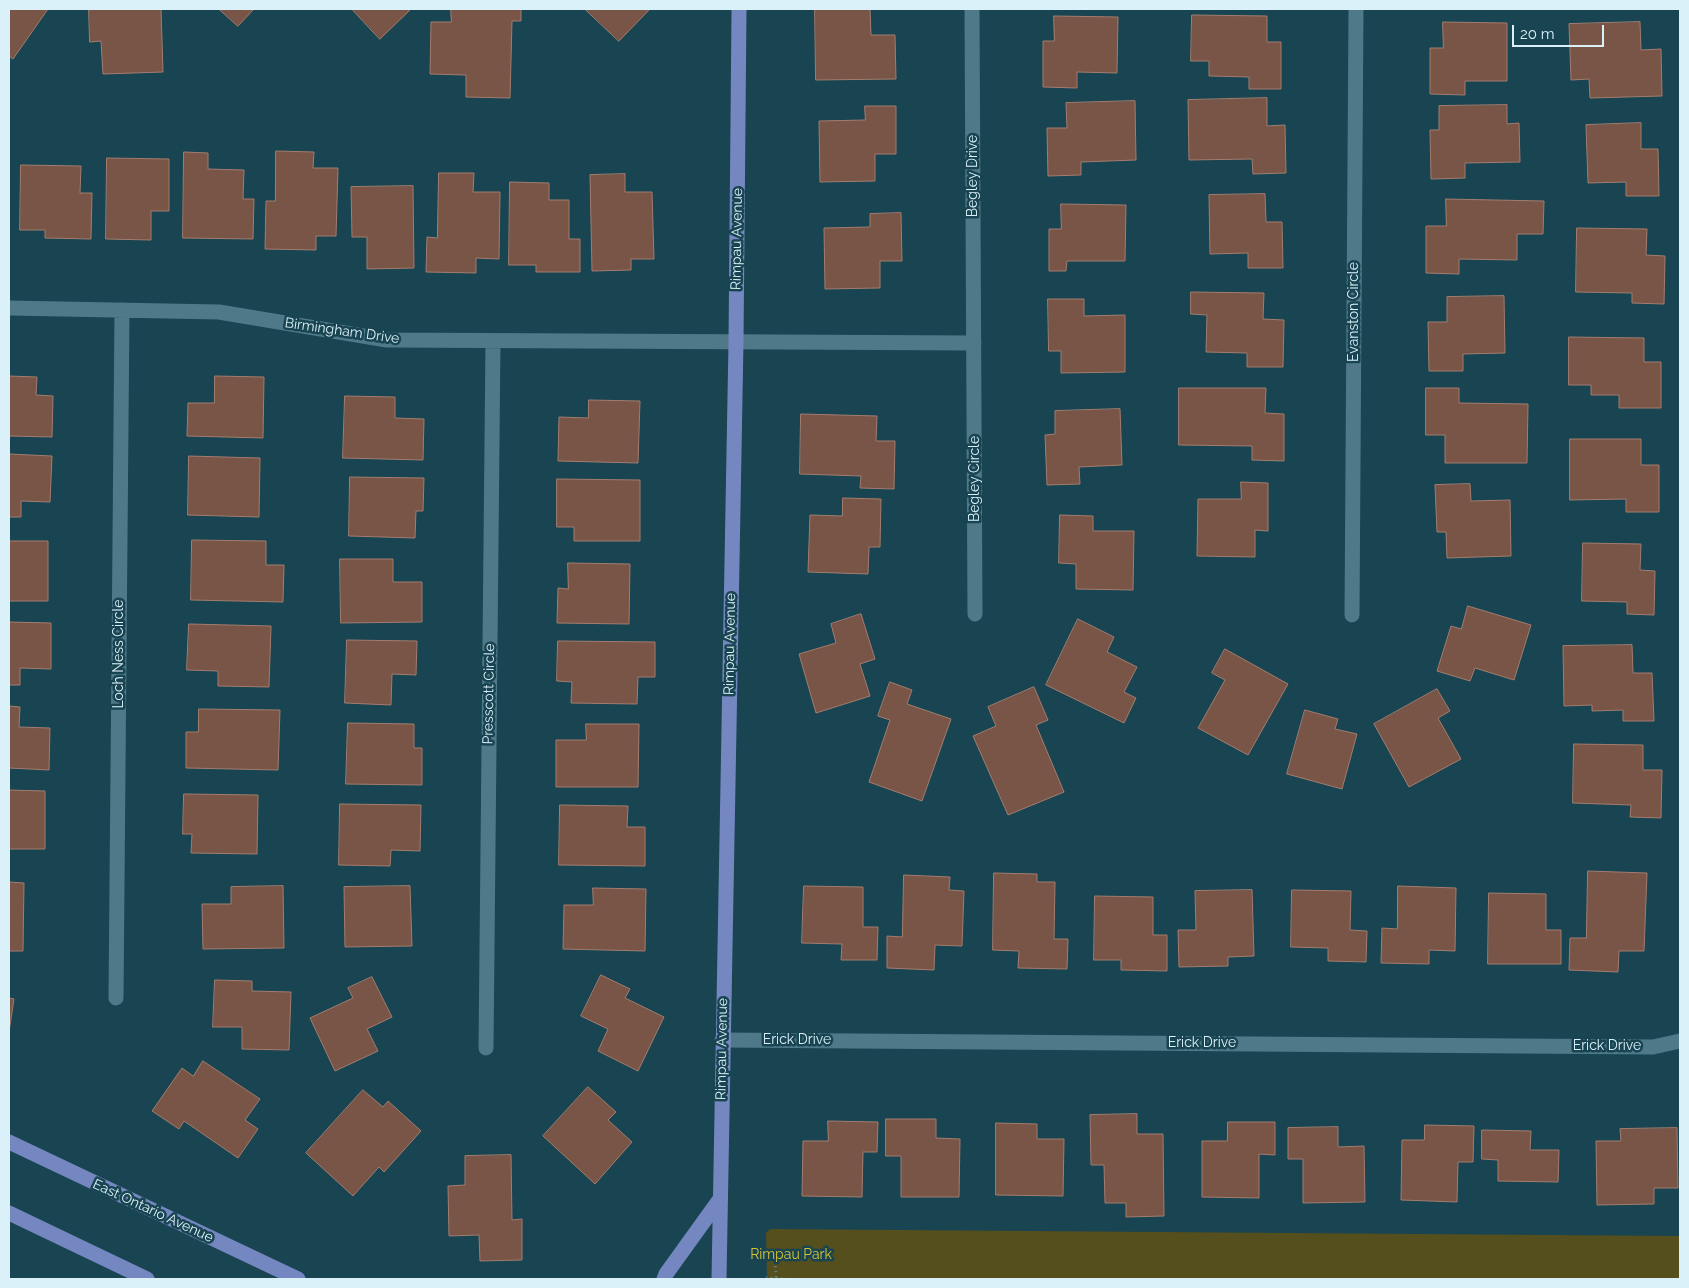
<!DOCTYPE html>
<html>
<head>
<meta charset="utf-8">
<style>
  body { margin:0 }
  #map { position:relative; width:1689px; height:1288px; overflow:hidden; background:#194451; font-family:Raleway,sans-serif }
  canvas { display:block }
  .frame { position:absolute; inset:0; border:10px solid #dbf1fa; pointer-events:none }
  .scale { position:absolute; left:1512px; top:25px; width:92px; height:22px; box-sizing:border-box; border:2px solid #dbf1fa; border-top:0; padding-left:6px; font-size:15px; line-height:18px; white-space:nowrap; color:#dbf1fa; -webkit-text-stroke:4px #194451; paint-order:stroke }
</style>
</head>
<body>
<div id="map">
<canvas width="1689" height="1288"></canvas>
<div class="frame"></div>
<div class="scale">20 m</div>
</div>
<script>
const g = document.querySelector('canvas').getContext('2d');
g.lineJoin = 'round';
function fillPath(path, color) {
  g.fillStyle = color;
  g.fill(path, 'evenodd');
}
function stroke(path, color, width, dash) {
  g.strokeStyle = color;
  g.lineWidth = width;
  g.lineCap = dash ? 'butt' : 'round';
  g.setLineDash(dash || []);
  g.stroke(path);
}
function label(font, color, halo, rows, align = 'center') {
  g.font = font + ' Raleway,sans-serif';
  g.lineWidth = 5;
  g.setLineDash([]);
  g.textBaseline = 'middle';
  g.strokeStyle = halo;
  g.fillStyle = color;
  for (const [text, x, y, turn = 0] of rows) {
    g.save();
    g.translate(x, y);
    g.rotate((+turn || 0) * Math.PI / 180);
    g.textAlign = isNaN(turn) ? turn : align;
    if (halo) g.strokeText(text, 0, 0);
    g.fillText(text, 0, 0);
    g.restore();
  }
}
fillPath(new Path2D(`
  M 770,1229 L 1680,1236 L 1680,1279 L 767,1279 L 766,1233 Z`), '#554e1d');
const building = new Path2D(`
  M 9,9 L 48,9 L 13,59 L 9,56 Z
  M 89,9 L 161,9 L 163,72 L 103,74 L 101,41 L 90,42 Z
  M 219,9 L 254,9 L 238,26 Z
  M 352,9 L 411,9 L 380,39 Z
  M 451,9 L 521,9 L 521,21 L 512,21 L 510,98 L 466,97 L 466,75 L 430,74 L 431,22 L 451,22 Z
  M 585,9 L 650,9 L 619,41 Z
  M 815,9 L 870,9 L 871,35 L 895,35 L 896,79 L 816,80 Z
  M 1192,15 L 1267,16 L 1267,42 L 1281,42 L 1281,89 L 1249,89 L 1249,77 L 1209,76 L 1209,61 L 1191,61 Z
  M 1054,16 L 1118,17 L 1117,73 L 1077,72 L 1077,88 L 1043,87 L 1043,41 L 1054,41 Z
  M 1443,22 L 1507,23 L 1507,81 L 1465,81 L 1465,95 L 1430,94 L 1430,48 L 1443,48 Z
  M 1640,22 L 1641,50 L 1661,49 L 1662,96 L 1590,98 L 1589,79 L 1571,80 L 1569,24 Z
  M 1267,98 L 1267,126 L 1285,125 L 1286,173 L 1253,174 L 1252,159 L 1189,160 L 1188,100 Z
  M 1135,101 L 1136,160 L 1081,162 L 1081,175 L 1048,176 L 1047,128 L 1067,128 L 1066,103 Z
  M 1507,105 L 1507,124 L 1519,123 L 1520,162 L 1465,163 L 1465,178 L 1431,179 L 1430,130 L 1439,130 L 1439,106 Z
  M 865,106 L 896,106 L 896,154 L 875,154 L 875,181 L 820,182 L 819,121 L 865,120 Z
  M 1641,123 L 1641,149 L 1658,149 L 1659,196 L 1626,196 L 1626,182 L 1588,183 L 1586,125 Z
  M 276,151 L 314,152 L 313,168 L 338,168 L 336,236 L 316,236 L 316,250 L 265,249 L 266,201 L 275,201 Z
  M 184,152 L 208,153 L 208,169 L 244,170 L 243,199 L 254,199 L 253,239 L 183,238 Z
  M 107,158 L 169,159 L 169,211 L 151,211 L 151,240 L 106,239 Z
  M 21,165 L 81,166 L 80,193 L 92,193 L 91,239 L 45,238 L 45,230 L 20,230 Z
  M 439,173 L 474,173 L 473,192 L 500,192 L 499,259 L 476,258 L 476,273 L 426,272 L 427,237 L 437,238 Z
  M 625,174 L 625,192 L 652,192 L 654,259 L 631,259 L 631,270 L 592,271 L 590,175 Z
  M 510,182 L 549,183 L 549,200 L 569,200 L 569,239 L 580,239 L 580,272 L 536,272 L 536,265 L 509,265 Z
  M 413,186 L 414,268 L 367,269 L 367,237 L 352,237 L 351,187 Z
  M 1265,194 L 1266,222 L 1282,222 L 1283,268 L 1248,268 L 1248,253 L 1210,254 L 1209,195 Z
  M 1446,199 L 1544,201 L 1543,234 L 1517,234 L 1517,260 L 1459,259 L 1459,274 L 1426,273 L 1426,226 L 1446,226 Z
  M 1061,204 L 1126,205 L 1125,261 L 1067,261 L 1066,271 L 1049,271 L 1049,229 L 1061,229 Z
  M 901,213 L 902,261 L 880,261 L 880,288 L 825,289 L 824,228 L 870,227 L 870,214 Z
  M 1577,228 L 1647,229 L 1646,255 L 1665,256 L 1664,304 L 1632,303 L 1632,293 L 1576,292 Z
  M 1191,292 L 1264,293 L 1263,319 L 1284,320 L 1283,367 L 1247,367 L 1247,353 L 1206,352 L 1207,315 L 1191,314 Z
  M 1504,296 L 1505,353 L 1463,354 L 1463,371 L 1429,371 L 1428,322 L 1447,322 L 1447,297 Z
  M 1048,299 L 1084,299 L 1084,316 L 1125,315 L 1125,372 L 1061,373 L 1061,351 L 1049,351 Z
  M 1569,337 L 1644,338 L 1644,362 L 1661,362 L 1661,408 L 1619,408 L 1619,395 L 1591,395 L 1591,385 L 1569,385 Z
  M 9,376 L 37,377 L 36,395 L 53,396 L 52,437 L 9,436 Z
  M 215,376 L 264,377 L 263,438 L 187,436 L 188,403 L 214,403 Z
  M 1179,388 L 1266,388 L 1265,413 L 1284,414 L 1284,461 L 1252,460 L 1252,446 L 1179,445 Z
  M 1426,388 L 1459,388 L 1459,403 L 1528,404 L 1527,463 L 1445,463 L 1445,435 L 1426,435 Z
  M 345,396 L 395,397 L 395,418 L 424,419 L 423,460 L 343,458 Z
  M 589,400 L 640,401 L 638,463 L 558,461 L 559,417 L 588,418 Z
  M 1120,409 L 1122,465 L 1079,467 L 1080,484 L 1047,485 L 1045,435 L 1055,434 L 1055,411 Z
  M 801,414 L 877,416 L 876,441 L 895,441 L 894,489 L 860,488 L 861,476 L 800,474 Z
  M 1570,439 L 1641,439 L 1641,465 L 1659,465 L 1659,512 L 1626,512 L 1626,499 L 1570,500 Z
  M 9,454 L 52,456 L 50,502 L 21,501 L 21,517 L 9,517 Z
  M 189,456 L 260,458 L 259,517 L 188,515 Z
  M 350,477 L 424,478 L 423,511 L 416,511 L 415,538 L 349,536 Z
  M 557,479 L 640,480 L 640,541 L 574,541 L 574,527 L 557,527 Z
  M 1241,482 L 1268,483 L 1268,531 L 1255,530 L 1255,557 L 1197,556 L 1198,499 L 1241,499 Z
  M 1470,484 L 1471,501 L 1510,500 L 1511,556 L 1447,558 L 1446,532 L 1437,532 L 1435,485 Z
  M 843,498 L 881,499 L 880,547 L 869,547 L 868,574 L 808,572 L 810,515 L 842,516 Z
  M 1060,515 L 1093,516 L 1093,531 L 1134,531 L 1133,590 L 1076,589 L 1076,564 L 1059,563 Z
  M 192,540 L 266,541 L 266,565 L 284,565 L 283,602 L 191,600 Z
  M 9,541 L 48,541 L 48,601 L 9,601 Z
  M 1583,543 L 1641,544 L 1640,570 L 1655,571 L 1654,615 L 1627,614 L 1627,602 L 1582,601 Z
  M 340,559 L 393,559 L 393,582 L 422,582 L 422,622 L 341,623 Z
  M 568,563 L 630,564 L 629,624 L 557,623 L 558,588 L 568,589 Z
  M 1468,606 L 1531,625 L 1514,680 L 1475,668 L 1470,681 L 1437,671 L 1451,626 L 1461,629 Z
  M 861,614 L 875,659 L 860,664 L 870,696 L 816,713 L 799,654 L 836,643 L 831,624 Z
  M 1078,619 L 1114,637 L 1107,652 L 1137,667 L 1124,692 L 1136,698 L 1124,723 L 1046,685 Z
  M 9,622 L 51,623 L 51,669 L 20,668 L 20,685 L 9,685 Z
  M 189,624 L 271,626 L 269,687 L 218,686 L 218,671 L 187,670 Z
  M 347,640 L 417,641 L 416,675 L 392,674 L 391,705 L 345,703 Z
  M 558,641 L 655,642 L 655,677 L 638,677 L 637,704 L 571,703 L 572,682 L 557,681 Z
  M 1632,645 L 1633,673 L 1652,673 L 1654,721 L 1623,721 L 1623,710 L 1592,711 L 1592,705 L 1564,706 L 1563,646 Z
  M 1225,649 L 1288,684 L 1248,755 L 1198,728 L 1225,680 L 1212,673 Z
  M 890,682 L 912,690 L 907,704 L 951,719 L 922,801 L 869,782 L 890,720 L 878,716 Z
  M 1034,687 L 1048,720 L 1036,725 L 1064,792 L 1008,815 L 973,736 L 996,726 L 988,707 Z
  M 1437,689 L 1450,711 L 1438,718 L 1461,759 L 1409,787 L 1374,724 Z
  M 9,706 L 20,707 L 19,727 L 50,728 L 49,770 L 9,768 Z
  M 199,709 L 280,710 L 278,770 L 186,768 L 186,732 L 198,732 Z
  M 1305,710 L 1338,719 L 1335,729 L 1357,734 L 1342,789 L 1287,774 Z
  M 348,723 L 414,724 L 414,748 L 422,748 L 422,785 L 346,784 Z
  M 586,724 L 639,724 L 638,787 L 556,787 L 556,740 L 586,740 Z
  M 1574,744 L 1643,745 L 1643,770 L 1662,770 L 1661,818 L 1630,817 L 1631,805 L 1573,803 Z
  M 9,790 L 45,791 L 45,849 L 9,849 Z
  M 184,794 L 258,795 L 257,854 L 191,853 L 192,834 L 183,834 Z
  M 340,804 L 421,805 L 420,851 L 391,850 L 390,866 L 339,865 Z
  M 560,805 L 628,806 L 627,827 L 645,827 L 645,866 L 559,865 Z
  M 1588,871 L 1647,873 L 1644,951 L 1619,951 L 1618,972 L 1569,970 L 1570,938 L 1586,938 Z
  M 994,873 L 1037,874 L 1037,882 L 1055,882 L 1054,939 L 1068,939 L 1067,969 L 1018,968 L 1019,951 L 993,950 Z
  M 904,875 L 950,877 L 949,890 L 964,891 L 962,946 L 935,945 L 934,970 L 887,968 L 887,936 L 902,937 Z
  M 9,882 L 24,883 L 23,951 L 9,951 Z
  M 283,886 L 284,948 L 203,949 L 202,904 L 231,904 L 231,887 Z
  M 410,886 L 412,946 L 345,947 L 344,887 Z
  M 804,886 L 863,887 L 863,927 L 878,927 L 877,960 L 841,960 L 842,944 L 802,943 Z
  M 1398,886 L 1456,888 L 1455,951 L 1429,950 L 1429,964 L 1381,963 L 1382,928 L 1397,929 Z
  M 593,888 L 646,889 L 645,951 L 563,949 L 564,905 L 593,905 Z
  M 1252,890 L 1254,956 L 1228,957 L 1228,966 L 1179,967 L 1178,930 L 1196,930 L 1195,891 Z
  M 1292,890 L 1351,891 L 1350,930 L 1367,931 L 1366,962 L 1328,961 L 1328,948 L 1291,947 Z
  M 1489,893 L 1546,894 L 1546,930 L 1561,930 L 1561,964 L 1488,964 Z
  M 1095,896 L 1153,897 L 1153,935 L 1167,935 L 1167,971 L 1121,970 L 1121,960 L 1094,960 Z
  M 601,975 L 630,989 L 625,998 L 664,1017 L 638,1071 L 598,1051 L 608,1029 L 581,1016 Z
  M 372,977 L 392,1017 L 367,1029 L 378,1051 L 335,1071 L 310,1018 L 353,998 L 348,988 Z
  M 215,980 L 252,981 L 252,991 L 291,992 L 289,1050 L 242,1049 L 242,1027 L 213,1027 Z
  M 9,998 L 14,999 L 9,1032 Z
  M 203,1061 L 260,1099 L 245,1120 L 258,1129 L 238,1158 L 184,1121 L 179,1129 L 152,1111 L 182,1068 L 193,1076 Z
  M 588,1087 L 616,1112 L 608,1120 L 632,1142 L 595,1184 L 543,1136 Z
  M 363,1090 L 383,1107 L 388,1101 L 421,1131 L 384,1172 L 379,1167 L 353,1196 L 306,1153 Z
  M 1137,1114 L 1137,1134 L 1163,1134 L 1164,1216 L 1126,1217 L 1126,1203 L 1105,1203 L 1104,1165 L 1091,1165 L 1090,1115 Z
  M 886,1119 L 936,1119 L 936,1138 L 960,1139 L 959,1197 L 901,1197 L 901,1156 L 886,1156 Z
  M 828,1121 L 878,1122 L 877,1152 L 863,1152 L 862,1197 L 802,1196 L 803,1141 L 828,1141 Z
  M 1228,1122 L 1275,1122 L 1275,1155 L 1259,1154 L 1259,1198 L 1202,1197 L 1202,1141 L 1227,1141 Z
  M 996,1123 L 1037,1124 L 1037,1139 L 1064,1139 L 1063,1196 L 996,1195 Z
  M 1425,1125 L 1474,1126 L 1473,1162 L 1458,1162 L 1457,1202 L 1401,1200 L 1402,1140 L 1424,1140 Z
  M 1338,1127 L 1338,1147 L 1364,1146 L 1365,1202 L 1303,1203 L 1303,1159 L 1288,1159 L 1288,1128 Z
  M 1677,1128 L 1678,1188 L 1654,1188 L 1654,1204 L 1597,1205 L 1596,1141 L 1621,1141 L 1620,1129 Z
  M 1482,1130 L 1531,1131 L 1530,1150 L 1559,1150 L 1558,1182 L 1498,1181 L 1498,1160 L 1482,1159 Z
  M 511,1155 L 512,1220 L 522,1219 L 522,1260 L 480,1261 L 479,1235 L 449,1236 L 448,1186 L 465,1185 L 465,1156 Z`);
fillPath(building, '#785547');
stroke(building, '#a37d6f', 1);
stroke(new Path2D(`
  M 763,1253 L 775,1260 L 776,1278
  M 766,1278 L 788,1279`), '#658893', 3, [1, 4]);
stroke(new Path2D(`
  M 972,9 L 975,614
  M 9,308 L 219,312 L 387,340 L 974,343
  M 1352,615 L 1356,9
  M 116,998 L 122,310
  M 722,1040 L 1653,1047 L 1680,1041
  M 486,1048 L 493,341`), '#4f7988', 15);
stroke(new Path2D(`
  M 9,1142 L 298,1279
  M 9,1213 L 147,1279
  M 664,1279 L 666,1274 L 720,1199
  M 719,1279 L 736,342 L 739,9`), '#7587c0', 15);
label('14px', '#dbf1fa', '#194451', [
  ["Begley Drive",973,176,-90],
  ["Rimpau Avenue",737,239,-89],
  ["Evanston Circle",1354,312,-90],
  ["Birmingham Drive",342,331,8],
  ["Begley Circle",975,479,-90],
  ["Rimpau Avenue",730,644,-89],
  ["Loch Ness Circle",119,654,-90],
  ["Presscott Circle",489,694,-89],
  ["Erick Drive",797,1040],
  ["Erick Drive",1202,1043],
  ["Erick Drive",1607,1046],
  ["Rimpau Avenue",722,1049,-89],
  ["East Ontario Avenue",153,1211,25]
]);
label('14px', '#d4c336', '#194451', [
  ["Rimpau Park",791,1255]
]);
</script>
</body>
</html>
